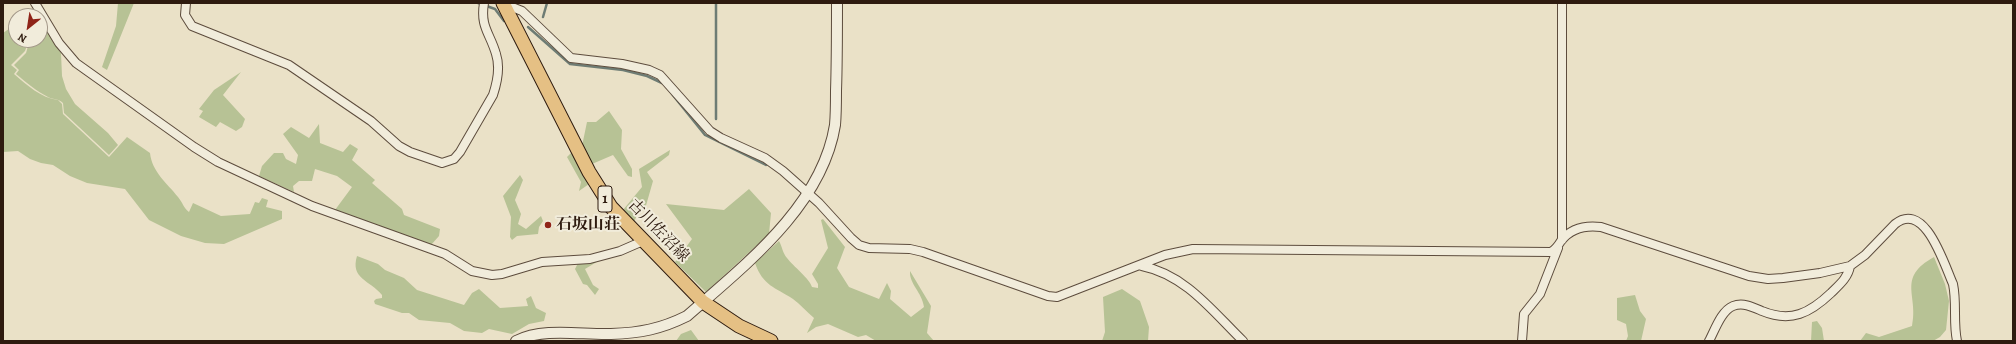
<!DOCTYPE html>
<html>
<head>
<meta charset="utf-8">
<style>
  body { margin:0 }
  #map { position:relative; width:2016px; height:344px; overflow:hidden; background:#eae1c7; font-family:Alegreya,serif }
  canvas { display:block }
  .frame { position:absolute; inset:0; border:4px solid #2e1b0f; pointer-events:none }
  .north { position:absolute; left:8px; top:8px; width:40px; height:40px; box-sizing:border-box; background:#f1ecdb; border:1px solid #a39889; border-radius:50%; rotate:210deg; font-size:11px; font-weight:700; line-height:16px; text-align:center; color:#2e1b0f }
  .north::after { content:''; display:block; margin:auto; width:14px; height:18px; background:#8f2418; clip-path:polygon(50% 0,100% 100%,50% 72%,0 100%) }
</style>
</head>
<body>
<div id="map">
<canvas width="2016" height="344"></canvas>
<div class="frame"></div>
<div class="north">N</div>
</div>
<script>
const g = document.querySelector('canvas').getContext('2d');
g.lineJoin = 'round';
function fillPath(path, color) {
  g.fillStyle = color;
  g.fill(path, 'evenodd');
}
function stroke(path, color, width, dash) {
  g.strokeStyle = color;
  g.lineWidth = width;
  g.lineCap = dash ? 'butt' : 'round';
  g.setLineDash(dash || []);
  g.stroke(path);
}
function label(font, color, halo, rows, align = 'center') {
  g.font = font + ' Alegreya,"Noto Serif JP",serif';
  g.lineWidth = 4;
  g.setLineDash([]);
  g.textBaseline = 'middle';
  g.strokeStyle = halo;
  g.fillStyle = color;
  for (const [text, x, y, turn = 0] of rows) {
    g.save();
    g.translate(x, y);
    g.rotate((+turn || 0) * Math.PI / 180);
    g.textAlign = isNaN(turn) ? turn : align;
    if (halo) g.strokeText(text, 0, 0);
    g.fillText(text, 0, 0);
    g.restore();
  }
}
fillPath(new Path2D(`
  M 118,3 L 134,3 L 107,70 L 102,67 L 116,26 Z
  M 40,20 L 61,53 L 62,76 L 66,89 L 75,104 L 108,133 L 118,145 L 109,155 L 64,113 L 63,103 C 58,98 54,100 48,97 C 36,91 26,82 16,74 L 19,70 L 14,65 L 26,53 L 30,40 L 40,40 Z
  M 16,24 L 16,40 L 29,40 L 25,51 L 11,65 L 17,70 L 14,74 C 27,85 41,98 58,100 L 62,104 L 63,114 L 109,157 L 127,137 L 150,153 C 152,172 167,183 178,197 C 183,203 183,207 189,212 L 193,203 L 221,216 L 250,214 L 255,202 L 259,203 L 262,198 L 268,200 L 266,207 L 282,211 L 282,219 L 224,244 L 205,243 L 181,236 L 149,220 L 125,189 L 87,183 L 70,176 L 53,165 L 41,163 L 30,159 L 18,151 L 3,152 L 3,33 Z
  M 241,72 L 223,95 L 245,119 L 242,127 L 236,131 L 220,122 L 216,127 L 199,117 L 203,111 L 199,109 L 214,90 Z
  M 609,111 L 622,130 L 621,149 L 632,169 L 632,177 L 628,176 L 613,155 L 592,164 L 582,146 L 587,122 L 596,122 Z
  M 319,124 L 320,143 L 343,152 L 350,144 L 358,149 L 352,160 L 375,180 L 372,183 L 402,209 L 404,215 L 440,229 L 439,236 L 431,245 L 335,210 L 352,187 L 337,176 L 315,169 L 312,181 L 299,181 L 293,186 L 294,192 L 259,176 L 262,166 L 274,153 L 283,153 L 286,159 L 296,164 L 298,155 L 283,134 L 291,127 L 309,138 Z
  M 670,150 L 669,155 L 647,172 L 653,181 L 645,209 L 637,215 L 634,222 L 623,210 L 642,187 L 639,169 Z
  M 571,153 L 574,155 L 589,184 L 579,191 L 581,182 L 567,157 Z
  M 520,175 L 523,180 L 515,200 L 521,214 L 518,224 L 526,229 L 541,216 L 543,221 L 539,227 L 538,234 L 517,236 L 512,240 L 510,237 L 511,217 L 503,196 Z
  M 749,189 L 771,213 L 769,234 L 706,292 L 675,262 L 692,239 L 666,204 L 724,210 Z
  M 823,219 L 845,247 L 837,268 L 849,287 L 879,299 L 887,283 L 891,291 L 890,299 L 911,317 L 924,307 C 922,292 909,284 910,271 L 931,306 L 927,333 L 934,341 L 876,341 L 866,335 L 858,337 L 828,324 L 816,327 L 807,333 L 814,318 C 807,312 800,304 793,299 C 775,287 763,286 755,263 L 779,241 C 782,246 783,254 787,258 C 793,266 810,279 812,287 L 818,288 L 818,284 L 812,274 L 828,248 L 821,220 Z
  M 357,256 L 378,264 L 385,270 L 404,278 L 417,290 L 464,305 L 472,293 L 479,289 L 500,308 L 528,306 L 526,299 L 531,296 L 536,308 L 546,313 L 544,321 L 529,324 L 512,334 L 489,329 L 482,333 L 464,331 L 450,323 L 419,320 L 409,313 L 402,313 L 375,304 L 374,301 L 376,299 L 382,298 L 382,295 C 370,280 350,279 357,256 Z
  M 1934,257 L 1945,284 L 1949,301 L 1946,330 L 1940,337 L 1933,341 L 1860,341 L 1866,333 L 1879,337 L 1912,326 C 1919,295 1896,278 1934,257 Z
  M 600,260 L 585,269 L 593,285 L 599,289 L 595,295 L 587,285 L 583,284 L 575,269 L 578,263 Z
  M 1122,289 L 1140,301 L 1149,327 L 1148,341 L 1102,341 L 1105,332 L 1103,297 Z
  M 1635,295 L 1640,311 L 1646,319 L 1641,341 L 1626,341 L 1628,336 L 1626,324 L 1617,320 L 1617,298 Z
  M 1817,321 L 1822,328 L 1824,341 L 1811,341 L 1812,322 Z
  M 691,330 L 699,341 L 676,341 L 681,334 Z`), '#b7c295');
stroke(new Path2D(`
  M 478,3 L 495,9 L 504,21
  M 543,17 L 547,3
  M 528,27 L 570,64 L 623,70 L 647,76 L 662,83
  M 672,94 L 705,135 L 766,165
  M 716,119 L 716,3`), '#6e7c74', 2.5);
const minor = new Path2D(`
  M 35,3 L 59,43 L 76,63 L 194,147 L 218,162 L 312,206 L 445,254 L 472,271 L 492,275 L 502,274 L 542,262 L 590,259 L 620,251 L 643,241
  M 186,3 L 185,15 L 192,26 L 289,65 L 371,121 L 399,146 L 410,152 L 442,163 L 454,159 L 460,152 L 493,95 C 497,83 500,66 496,54 C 490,33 480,27 484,3
  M 502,3 L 522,11 L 571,58 L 622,64 L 649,70 L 660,75 L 710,131 L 721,138 L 765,158 L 783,171 L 819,203 L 851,238 L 859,245 L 869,248 L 910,249 L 923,252 L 1048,296 L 1057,297 L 1165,255 L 1193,249 L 1551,252 C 1556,249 1558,246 1561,241 C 1571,228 1585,225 1601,227 L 1749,276 L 1768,279 L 1783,278 L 1820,273 L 1850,266 L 1865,255 L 1895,224 C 1925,200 1944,264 1953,284 C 1957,303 1953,322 1957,341
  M 1562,240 L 1562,3
  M 1142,266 C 1186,275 1213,312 1243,341
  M 1522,341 L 1524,314 L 1540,294 L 1558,248
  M 1709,341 C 1715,330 1721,311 1733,306 C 1743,302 1753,307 1762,311 C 1791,323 1810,313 1831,293 C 1839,285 1848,278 1850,266`);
const tertiary = new Path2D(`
  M 516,341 C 544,327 581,335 611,334 C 640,333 661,329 687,316 C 745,265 822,206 835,125 C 836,114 836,102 836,91 C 837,62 837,32 837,3`);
const primary = new Path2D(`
  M 503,3 L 589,172 L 611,207 L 703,302 L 739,326 L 771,341`);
stroke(minor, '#5d4c3d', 10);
stroke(tertiary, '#5d4c3d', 12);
stroke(primary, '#2e1b0f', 15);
stroke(minor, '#f1ecdb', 8);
stroke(tertiary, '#f1ecdb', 10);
stroke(primary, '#e5c084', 13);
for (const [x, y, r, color] of [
  [548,225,4,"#8f2418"]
]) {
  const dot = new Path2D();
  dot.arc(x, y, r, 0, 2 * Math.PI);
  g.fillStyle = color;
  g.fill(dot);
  stroke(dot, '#f1ecdb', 1.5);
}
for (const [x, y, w] of [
  [605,199,14]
]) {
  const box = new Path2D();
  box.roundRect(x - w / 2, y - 13, w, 26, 3);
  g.fillStyle = '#f1ecdb';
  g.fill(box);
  stroke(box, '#2e1b0f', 1);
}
label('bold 15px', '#2e1b0f', null, [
  ["1",605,199]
]);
label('bold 16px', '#2e1b0f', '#f1ecdb', [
  ["石坂山荘",556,225]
], 'left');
label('16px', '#2e1b0f', '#f1ecdb', [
  ["古川佐沼線",658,231,46]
]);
</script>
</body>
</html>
